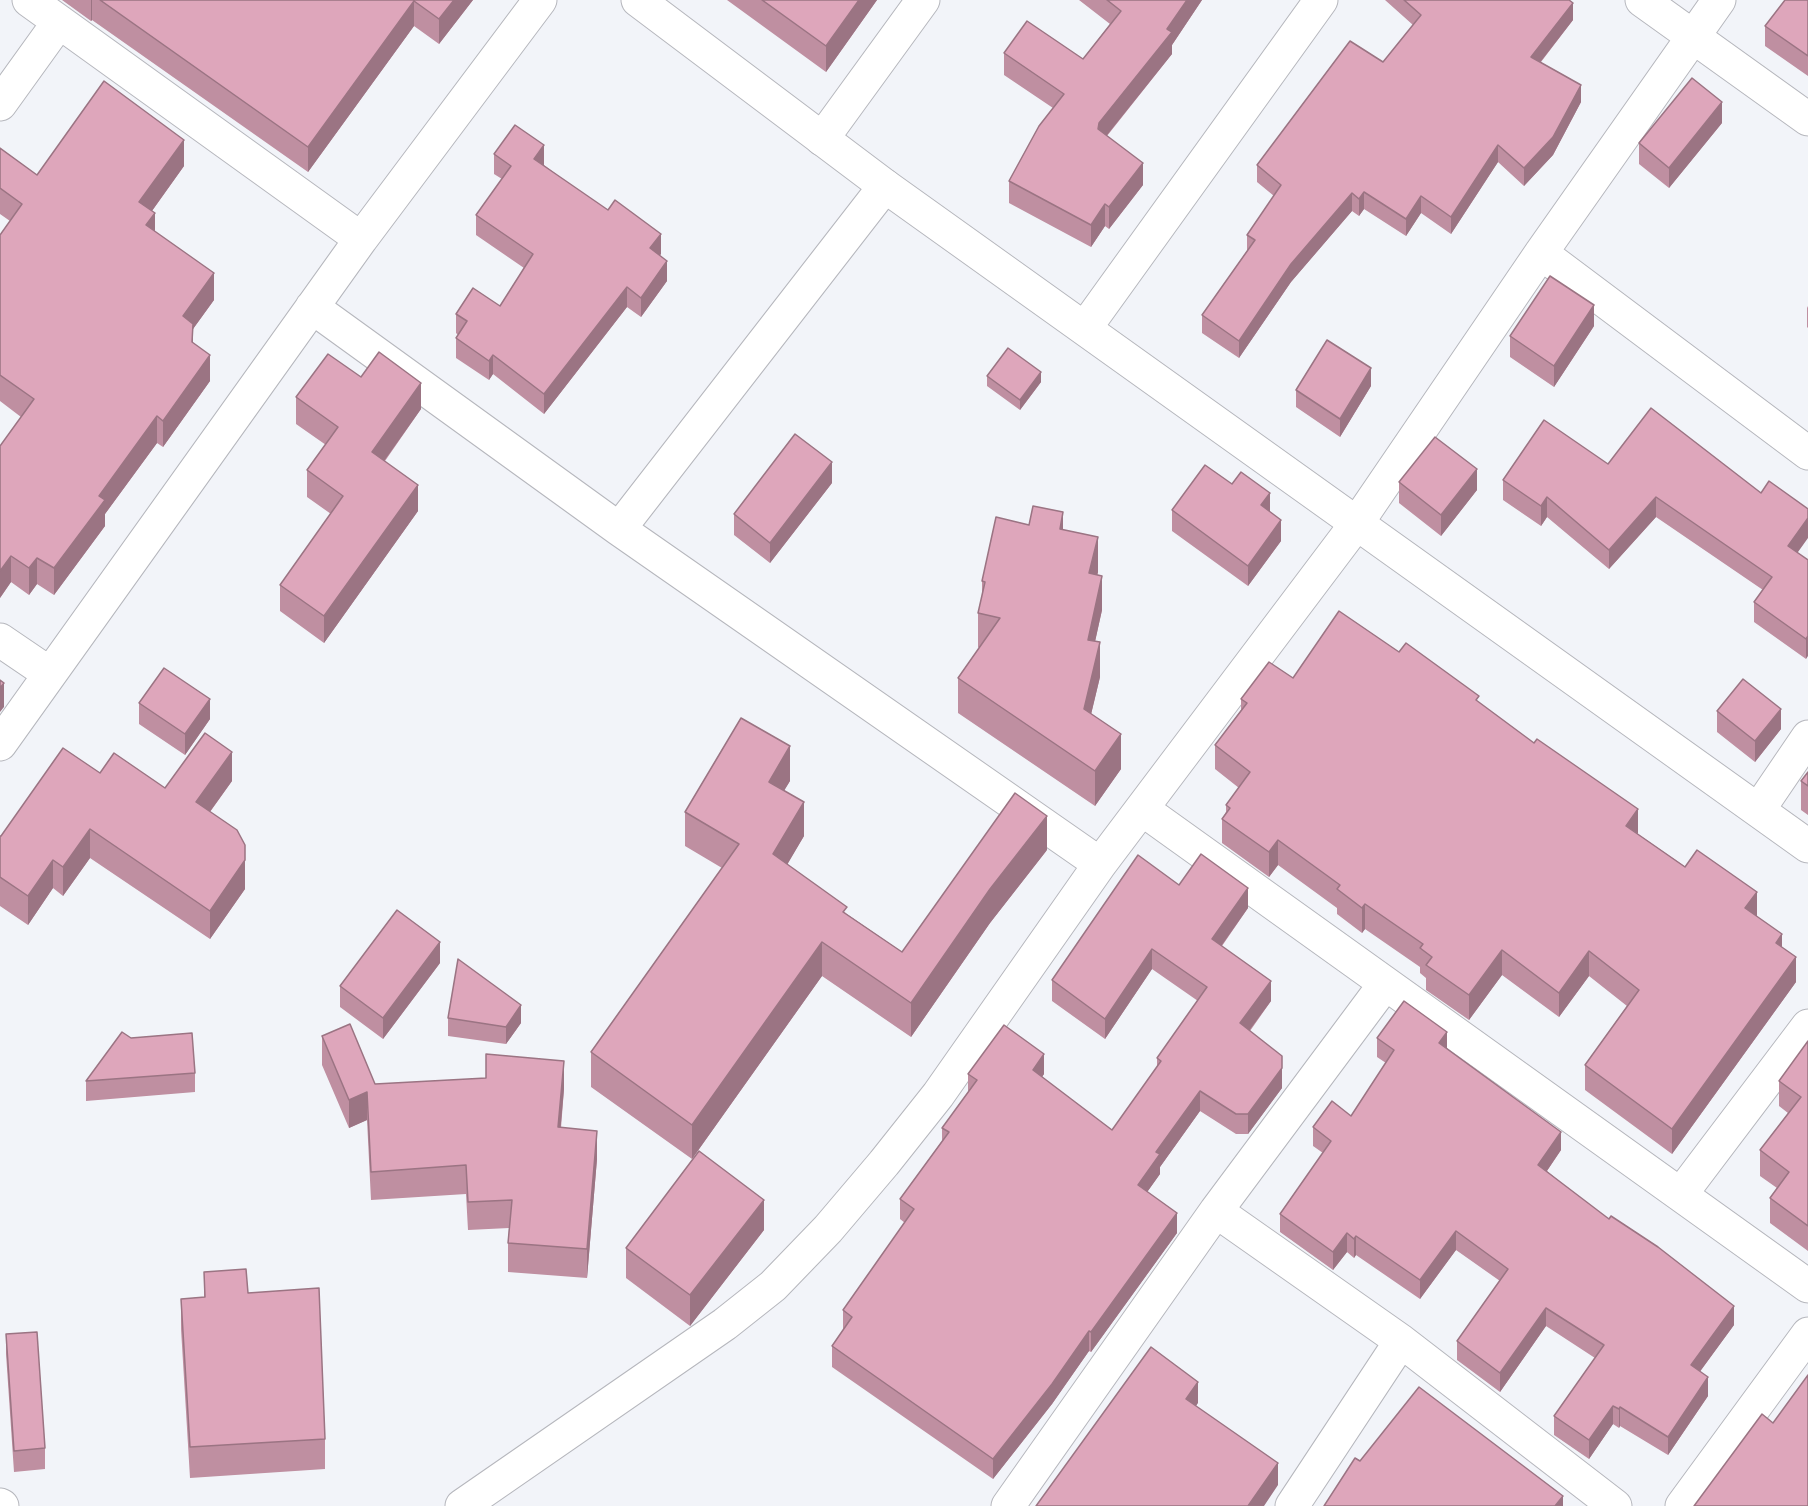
<!DOCTYPE html>
<html>
<head>
<meta charset="utf-8">
<style>
  body { margin:0 }
  canvas { display:block; background:#f2f4f9 }
</style>
</head>
<body>
<canvas width="1808" height="1506"></canvas>
<script>
const g = document.querySelector('canvas').getContext('2d');
g.lineJoin = 'round';
function stroke(path, color, width, dash) {
  g.strokeStyle = color;
  g.lineWidth = width;
  g.lineCap = dash ? 'butt' : 'round';
  g.setLineDash(dash || []);
  g.stroke(path);
}
function fillPath(path, color) {
  g.fillStyle = color;
  g.fill(path, 'evenodd');
}
const minor = new Path2D(`
  M 29,0 L 361,239
  M 1642,0 L 1808,119
  M 0,104 L 59,22
  M 822,139 L 923,0
  M 1541,253 L 1808,453
  M 312,307 L 619,529 L 1100,864
  M 1085,328 L 1321,0
  M 619,529 L 885,186
  M 0,640 L 50,674
  M 0,744 L 361,239 L 540,0
  M 1142,809 L 1808,1286
  M 1759,809 L 1808,737
  M 1681,1194 L 1808,1026
  M 1216,1211 L 1401,1341 L 1615,1506
  M 0,1505 L 2,1506
  M 462,1506 L 725,1324 L 773,1286 L 828,1229 L 884,1163 L 938,1095 L 1100,864 L 1357,523 L 1541,253 L 1719,0
  M 1008,1506 L 1216,1211 L 1385,984
  M 1292,1506 L 1401,1341
  M 1682,1506 L 1808,1334`);
const tertiary = new Path2D(`
  M 638,0 L 885,186 L 1808,846`);
stroke(minor, '#b6b7bd', 35);
stroke(tertiary, '#b6b7bd', 35);
stroke(minor, '#fff', 33);
stroke(tertiary, '#fff', 33);
fillPath(new Path2D(`
  M 62,0 L 473,0 L 439,44 L 414,26 L 308,172 L 92,20 L 91,21 Z
  M 727,0 L 877,0 L 826,72 Z
  M 1079,0 L 1202,0 L 1172,45 L 1172,54 L 1107,136 L 1143,185 L 1109,229 L 1105,226 L 1091,247 L 1009,203 L 1009,181 L 1053,108 L 1004,75 L 1004,53 L 1083,59 L 1110,24 Z
  M 1385,0 L 1569,0 L 1573,20 L 1541,62 L 1581,102 L 1553,155 L 1524,186 L 1498,162 L 1451,234 L 1421,213 L 1406,236 L 1364,209 L 1359,216 L 1352,211 L 1291,282 L 1239,358 L 1202,333 L 1202,315 L 1247,251 L 1247,235 L 1274,196 L 1257,182 L 1257,165 L 1383,62 L 1413,25 Z
  M 1808,0 L 1808,76 L 1765,46 L 1765,26 Z
  M 1722,123 L 1669,188 L 1639,164 L 1639,143 Z
  M 0,148 L 37,175 L 184,166 L 152,211 L 155,232 L 214,300 L 193,329 L 193,343 L 210,381 L 163,447 L 157,443 L 105,514 L 105,526 L 54,595 L 37,584 L 29,595 L 11,582 L 0,598 L 21,417 L 0,401 L 0,235 L 10,221 L 0,214 Z
  M 494,154 L 544,165 L 661,254 L 660,255 L 667,281 L 641,317 L 627,307 L 544,414 L 493,374 L 489,380 L 456,358 L 456,338 L 458,335 L 456,333 L 456,314 L 500,306 L 524,268 L 476,235 L 476,215 L 502,179 L 494,174 Z
  M 1808,306 L 1808,328 L 1807,327 L 1807,308 Z
  M 1594,326 L 1554,387 L 1510,357 L 1510,336 Z
  M 987,376 L 1041,382 L 1020,410 L 987,386 Z
  M 361,377 L 421,409 L 385,461 L 418,511 L 324,643 L 280,611 L 280,585 L 331,514 L 307,497 L 307,470 L 326,445 L 296,424 L 296,397 Z
  M 1371,386 L 1340,437 L 1296,407 L 1296,390 Z
  M 1608,464 L 1797,553 L 1808,560 L 1806,659 L 1754,622 L 1754,602 L 1763,590 L 1656,517 L 1609,569 L 1547,517 L 1541,526 L 1503,500 L 1503,480 Z
  M 1399,482 L 1477,490 L 1441,536 L 1399,503 Z
  M 832,483 L 770,563 L 734,535 L 734,514 Z
  M 1232,484 L 1270,512 L 1281,541 L 1248,586 L 1172,531 L 1172,510 Z
  M 1029,525 L 1063,530 L 1098,572 L 1097,575 L 1102,610 L 1095,641 L 1100,677 L 1091,714 L 1121,769 L 1095,806 L 958,713 L 958,678 L 979,648 L 978,647 L 978,613 L 982,597 L 982,581 Z
  M 1399,652 L 1479,703 L 1638,834 L 1757,916 L 1782,947 L 1796,982 L 1672,1154 L 1585,1090 L 1585,1065 L 1627,1006 L 1589,976 L 1559,1017 L 1502,975 L 1469,1020 L 1426,990 L 1426,978 L 1420,973 L 1420,967 L 1365,929 L 1362,933 L 1337,914 L 1337,908 L 1278,865 L 1269,877 L 1222,843 L 1222,819 L 1226,812 L 1226,805 L 1239,788 L 1215,769 L 1215,745 L 1241,710 L 1241,699 L 1293,678 Z
  M 139,703 L 210,719 L 185,755 L 139,724 Z
  M 1717,711 L 1781,729 L 1755,762 L 1717,732 Z
  M 1808,772 L 1808,815 L 1801,810 L 1801,781 Z
  M 100,773 L 165,788 L 232,781 L 210,812 L 245,889 L 210,939 L 90,858 L 63,896 L 53,888 L 28,925 L 0,906 L 0,836 L 1,836 Z
  M 790,781 L 784,790 L 804,836 L 787,864 L 847,914 L 902,952 L 1047,850 L 990,923 L 911,1037 L 822,976 L 692,1159 L 591,1087 L 591,1052 L 722,868 L 685,846 L 685,812 Z
  M 1179,885 L 1248,908 L 1222,946 L 1271,1001 L 1250,1031 L 1282,1088 L 1248,1134 L 1236,1134 L 1200,1111 L 1160,1167 L 1160,1174 L 1147,1192 L 1177,1233 L 1091,1352 L 1089,1351 L 1052,1404 L 993,1479 L 832,1367 L 832,1346 L 843,1330 L 843,1310 L 905,1223 L 900,1219 L 900,1199 L 942,1141 L 942,1128 L 968,1092 L 968,1074 L 1044,1074 L 1042,1077 L 1112,1130 L 1157,1067 L 1157,1058 L 1198,1001 L 1152,969 L 1105,1039 L 1052,1001 L 1052,980 Z
  M 440,963 L 383,1039 L 340,1007 L 340,986 Z
  M 448,1018 L 521,1023 L 506,1044 L 448,1036 Z
  M 322,1036 L 375,1084 L 564,1089 L 561,1128 L 597,1159 L 587,1278 L 508,1272 L 508,1243 L 509,1228 L 468,1230 L 466,1194 L 371,1200 L 367,1120 L 349,1128 L 322,1065 Z
  M 131,1038 L 195,1073 L 195,1092 L 86,1101 L 86,1081 Z
  M 1377,1038 L 1447,1048 L 1561,1150 L 1547,1171 L 1734,1325 L 1700,1371 L 1708,1396 L 1668,1455 L 1620,1426 L 1619,1428 L 1613,1424 L 1589,1459 L 1554,1435 L 1554,1416 L 1595,1358 L 1546,1326 L 1500,1392 L 1457,1360 L 1457,1341 L 1500,1281 L 1456,1250 L 1420,1299 L 1356,1255 L 1354,1258 L 1347,1252 L 1333,1270 L 1280,1232 L 1280,1214 L 1323,1153 L 1313,1146 L 1313,1127 L 1351,1116 L 1386,1063 L 1377,1057 Z
  M 1808,1041 L 1808,1251 L 1770,1223 L 1770,1198 L 1777,1188 L 1760,1176 L 1760,1150 L 1788,1113 L 1779,1106 L 1779,1081 Z
  M 764,1230 L 690,1326 L 626,1278 L 626,1248 Z
  M 204,1272 L 248,1293 L 325,1439 L 325,1469 L 190,1478 L 181,1329 L 181,1299 L 204,1297 Z
  M 6,1334 L 45,1448 L 45,1469 L 14,1472 L 6,1354 Z`), '#bf8fa1');
fillPath(new Path2D(`
  M 91,0 L 92,0 L 92,20 L 91,21 Z
  M 454,0 L 473,0 L 439,44 L 439,19 Z
  M 859,0 L 877,0 L 826,72 L 826,46 Z
  M 1187,0 L 1202,0 L 1172,45 L 1172,54 L 1099,145 L 1098,129 L 1099,123 Z
  M 414,1 L 414,26 L 308,172 L 308,147 Z
  M 1573,3 L 1573,20 L 1531,74 L 1531,57 Z
  M 1581,85 L 1581,102 L 1553,155 L 1524,186 L 1524,168 Z
  M 1722,102 L 1722,123 L 1669,188 L 1669,168 Z
  M 184,140 L 184,166 L 139,229 L 139,202 Z
  M 544,145 L 544,165 L 534,178 L 534,159 Z
  M 1498,145 L 1498,162 L 1451,234 L 1451,217 Z
  M 1143,163 L 1143,185 L 1109,229 L 1109,207 Z
  M 1364,192 L 1364,209 L 1359,216 L 1359,199 Z
  M 1352,193 L 1352,211 L 1291,282 L 1239,358 L 1239,341 L 1291,264 Z
  M 1421,196 L 1421,213 L 1406,236 L 1406,219 Z
  M 1105,204 L 1105,226 L 1091,247 L 1091,225 Z
  M 155,213 L 155,240 L 146,225 Z
  M 661,234 L 661,254 L 650,267 L 650,248 Z
  M 667,261 L 667,281 L 641,317 L 641,298 Z
  M 214,273 L 214,300 L 193,329 L 193,350 L 183,316 Z
  M 627,287 L 627,307 L 544,414 L 544,394 Z
  M 1594,305 L 1594,326 L 1554,387 L 1554,366 Z
  M 210,355 L 210,381 L 163,447 L 163,421 Z
  M 493,355 L 493,374 L 489,380 L 489,361 Z
  M 1371,368 L 1371,386 L 1340,437 L 1340,419 Z
  M 1041,372 L 1041,382 L 1020,410 L 1020,400 Z
  M 421,383 L 421,409 L 372,478 L 372,452 Z
  M 157,416 L 157,443 L 105,514 L 105,526 L 54,595 L 54,568 L 99,496 Z
  M 832,462 L 832,483 L 770,563 L 770,543 Z
  M 1477,469 L 1477,490 L 1441,536 L 1441,515 Z
  M 418,485 L 418,511 L 324,643 L 324,616 Z
  M 1270,493 L 1270,514 L 1261,505 Z
  M 1547,497 L 1547,517 L 1541,526 L 1541,506 Z
  M 1656,497 L 1656,517 L 1609,569 L 1609,550 Z
  M 1063,512 L 1063,547 L 1060,529 Z
  M 1808,518 L 1808,538 L 1788,566 L 1788,546 Z
  M 1281,520 L 1281,541 L 1248,586 L 1248,566 Z
  M 1098,537 L 1098,572 L 1089,608 L 1089,573 Z
  M 11,556 L 11,582 L 0,598 L 0,571 Z
  M 37,558 L 37,584 L 29,595 L 29,568 Z
  M 1102,576 L 1102,610 L 1088,674 L 1088,640 Z
  M 1808,636 L 1808,656 L 1806,659 L 1806,639 Z
  M 1100,642 L 1100,677 L 1084,744 L 1084,709 Z
  M 4,683 L 4,707 L 0,712 L 0,688 Z
  M 210,699 L 210,719 L 185,755 L 185,734 Z
  M 1781,709 L 1781,729 L 1755,762 L 1755,741 Z
  M 1121,734 L 1121,769 L 1095,806 L 1095,771 Z
  M 790,746 L 790,781 L 769,816 L 769,782 Z
  M 232,752 L 232,781 L 196,831 L 196,802 Z
  M 804,802 L 804,836 L 773,889 L 773,854 Z
  M 1638,809 L 1638,834 L 1626,826 Z
  M 1047,816 L 1047,850 L 990,923 L 911,1037 L 911,1003 L 990,889 Z
  M 90,829 L 90,858 L 63,896 L 63,867 Z
  M 1278,840 L 1278,865 L 1269,877 L 1269,852 Z
  M 245,845 L 245,889 L 210,939 L 210,911 Z
  M 53,860 L 53,888 L 28,925 L 28,896 Z
  M 1248,888 L 1248,908 L 1212,959 L 1212,939 Z
  M 1757,892 L 1757,917 L 1745,908 Z
  M 1365,904 L 1365,929 L 1362,933 L 1362,908 Z
  M 1782,934 L 1782,959 L 1776,943 Z
  M 440,942 L 440,963 L 383,1039 L 383,1018 Z
  M 822,942 L 822,976 L 692,1159 L 692,1125 Z
  M 1152,949 L 1152,969 L 1105,1039 L 1105,1019 Z
  M 1502,950 L 1502,975 L 1469,1020 L 1469,995 Z
  M 1589,951 L 1589,976 L 1559,1017 L 1559,993 Z
  M 1796,957 L 1796,982 L 1672,1154 L 1672,1129 Z
  M 1271,981 L 1271,1001 L 1240,1043 L 1240,1023 Z
  M 521,1005 L 521,1023 L 506,1044 L 506,1027 Z
  M 1447,1032 L 1447,1050 L 1439,1043 Z
  M 1044,1054 L 1044,1074 L 1033,1090 L 1033,1070 Z
  M 564,1061 L 564,1089 L 558,1156 L 558,1127 Z
  M 1282,1068 L 1282,1088 L 1248,1134 L 1248,1114 Z
  M 1200,1091 L 1200,1111 L 1160,1167 L 1160,1174 L 1138,1205 L 1138,1185 L 1156,1152 Z
  M 367,1092 L 367,1120 L 349,1128 L 349,1100 Z
  M 597,1131 L 597,1159 L 587,1278 L 587,1249 Z
  M 1561,1132 L 1561,1150 L 1538,1184 L 1538,1165 Z
  M 764,1200 L 764,1230 L 690,1326 L 690,1295 Z
  M 1177,1213 L 1177,1233 L 1091,1352 L 1091,1332 Z
  M 1456,1231 L 1456,1250 L 1420,1299 L 1420,1280 Z
  M 1347,1233 L 1347,1252 L 1333,1270 L 1333,1252 Z
  M 1356,1236 L 1356,1255 L 1354,1258 L 1354,1239 Z
  M 1734,1306 L 1734,1325 L 1691,1384 L 1691,1365 Z
  M 1546,1308 L 1546,1326 L 1500,1392 L 1500,1373 Z
  M 1089,1331 L 1089,1351 L 1052,1404 L 993,1479 L 993,1459 Z
  M 1708,1377 L 1708,1396 L 1668,1455 L 1668,1437 Z
  M 1198,1382 L 1198,1403 L 1186,1421 L 1186,1399 Z
  M 1613,1406 L 1613,1424 L 1589,1459 L 1589,1440 Z
  M 1620,1407 L 1620,1426 L 1619,1428 L 1619,1409 Z
  M 1278,1463 L 1278,1485 L 1264,1506 L 1248,1506 Z
  M 1563,1496 L 1563,1506 L 1555,1506 Z`), '#9b7483');
const building = new Path2D(`
  M 100,0 L 454,0 L 439,19 L 414,1 L 308,147 Z
  M 762,0 L 859,0 L 826,46 Z
  M 1107,0 L 1187,0 L 1167,29 L 1172,32 L 1099,123 L 1098,129 L 1143,163 L 1109,207 L 1105,204 L 1091,225 L 1009,181 L 1039,126 L 1064,94 L 1004,53 L 1027,21 L 1083,59 L 1121,11 Z
  M 1404,0 L 1569,0 L 1573,3 L 1531,57 L 1581,85 L 1553,137 L 1524,168 L 1498,145 L 1451,217 L 1421,196 L 1406,219 L 1364,192 L 1359,199 L 1352,193 L 1291,264 L 1239,341 L 1202,315 L 1255,240 L 1247,235 L 1281,185 L 1257,165 L 1350,41 L 1383,62 L 1421,15 Z
  M 1785,0 L 1808,0 L 1808,56 L 1765,26 Z
  M 1692,78 L 1722,102 L 1669,168 L 1639,143 Z
  M 104,81 L 184,140 L 139,202 L 155,213 L 146,225 L 214,273 L 183,316 L 193,324 L 192,342 L 210,355 L 163,421 L 157,416 L 99,496 L 105,500 L 54,568 L 37,558 L 29,568 L 11,556 L 0,571 L 0,446 L 34,399 L 0,375 L 0,235 L 22,204 L 0,188 L 0,148 L 37,175 Z
  M 515,125 L 544,145 L 534,159 L 608,210 L 615,200 L 661,234 L 650,248 L 667,261 L 641,298 L 627,287 L 544,394 L 493,355 L 489,361 L 456,338 L 467,321 L 456,314 L 473,288 L 500,306 L 533,254 L 476,215 L 511,166 L 494,154 Z
  M 1550,276 L 1594,305 L 1554,366 L 1510,336 Z
  M 1327,340 L 1371,368 L 1340,419 L 1296,390 Z
  M 1008,348 L 1041,372 L 1020,400 L 987,376 Z
  M 379,352 L 421,383 L 372,452 L 418,485 L 324,616 L 280,585 L 343,496 L 307,470 L 338,427 L 296,397 L 328,354 L 361,377 Z
  M 1651,408 L 1761,493 L 1769,481 L 1808,509 L 1808,518 L 1788,546 L 1808,560 L 1808,636 L 1806,639 L 1754,602 L 1772,577 L 1656,497 L 1609,550 L 1547,497 L 1541,506 L 1503,480 L 1544,420 L 1608,464 Z
  M 795,434 L 832,462 L 770,543 L 734,514 Z
  M 1435,437 L 1477,469 L 1441,515 L 1399,482 Z
  M 1205,465 L 1232,484 L 1241,472 L 1270,493 L 1261,505 L 1281,520 L 1248,566 L 1172,510 Z
  M 1033,506 L 1063,512 L 1060,529 L 1098,537 L 1089,573 L 1102,576 L 1088,640 L 1100,642 L 1084,709 L 1121,734 L 1095,771 L 958,678 L 1000,618 L 978,613 L 985,582 L 982,581 L 996,517 L 1029,525 Z
  M 1339,611 L 1399,652 L 1406,643 L 1479,696 L 1476,700 L 1534,743 L 1537,739 L 1638,809 L 1626,826 L 1685,867 L 1697,850 L 1757,892 L 1745,908 L 1782,934 L 1776,943 L 1796,957 L 1672,1129 L 1585,1065 L 1639,990 L 1589,951 L 1559,993 L 1502,950 L 1469,995 L 1426,965 L 1432,957 L 1420,948 L 1423,944 L 1365,904 L 1362,908 L 1337,889 L 1340,885 L 1278,840 L 1269,852 L 1222,819 L 1230,808 L 1226,805 L 1250,772 L 1215,745 L 1247,703 L 1241,699 L 1269,662 L 1293,678 Z
  M 164,668 L 210,699 L 185,734 L 139,703 Z
  M 1743,679 L 1781,709 L 1755,741 L 1717,711 Z
  M 0,680 L 4,683 L 0,688 Z
  M 741,718 L 790,746 L 769,782 L 804,802 L 773,854 L 847,907 L 843,912 L 902,952 L 1015,793 L 1047,816 L 990,889 L 911,1003 L 822,942 L 692,1125 L 591,1052 L 739,844 L 685,812 Z
  M 205,733 L 232,752 L 196,802 L 237,830 L 245,845 L 245,860 L 210,911 L 90,829 L 63,867 L 53,860 L 28,896 L 0,877 L 0,836 L 1,836 L 63,748 L 100,773 L 114,753 L 165,788 Z
  M 1808,772 L 1808,786 L 1801,781 Z
  M 1201,854 L 1248,888 L 1212,939 L 1271,981 L 1240,1023 L 1282,1056 L 1282,1068 L 1248,1114 L 1236,1114 L 1200,1091 L 1156,1152 L 1160,1154 L 1138,1185 L 1177,1213 L 1091,1332 L 1089,1331 L 1052,1384 L 993,1459 L 832,1346 L 852,1317 L 843,1310 L 914,1209 L 900,1199 L 949,1132 L 942,1128 L 977,1080 L 968,1074 L 1004,1025 L 1044,1054 L 1033,1070 L 1112,1130 L 1161,1061 L 1157,1058 L 1207,987 L 1152,949 L 1105,1019 L 1052,980 L 1138,855 L 1179,885 Z
  M 397,910 L 440,942 L 383,1018 L 340,986 Z
  M 458,959 L 521,1005 L 506,1027 L 448,1018 Z
  M 1404,1001 L 1447,1032 L 1439,1043 L 1561,1132 L 1538,1165 L 1609,1219 L 1611,1216 L 1658,1247 L 1734,1306 L 1691,1365 L 1708,1377 L 1668,1437 L 1620,1407 L 1619,1409 L 1613,1406 L 1589,1440 L 1554,1416 L 1604,1345 L 1546,1308 L 1500,1373 L 1457,1341 L 1508,1269 L 1456,1231 L 1420,1280 L 1356,1236 L 1354,1239 L 1347,1233 L 1333,1252 L 1280,1214 L 1331,1141 L 1313,1127 L 1332,1101 L 1351,1116 L 1394,1050 L 1377,1038 Z
  M 350,1024 L 375,1084 L 486,1078 L 486,1054 L 564,1061 L 558,1127 L 597,1131 L 587,1249 L 508,1243 L 512,1200 L 468,1202 L 466,1165 L 371,1172 L 367,1092 L 349,1100 L 322,1036 Z
  M 122,1032 L 131,1038 L 192,1033 L 195,1073 L 86,1081 Z
  M 1808,1041 L 1808,1226 L 1770,1198 L 1789,1172 L 1760,1150 L 1801,1097 L 1779,1081 Z
  M 699,1151 L 764,1200 L 690,1295 L 626,1248 Z
  M 246,1269 L 248,1293 L 319,1288 L 325,1439 L 190,1447 L 181,1299 L 205,1297 L 204,1272 Z
  M 37,1332 L 45,1448 L 14,1451 L 6,1334 Z
  M 1151,1347 L 1198,1382 L 1186,1399 L 1278,1463 L 1248,1506 L 1036,1506 Z
  M 1808,1375 L 1808,1506 L 1694,1506 L 1762,1414 L 1773,1423 Z
  M 1419,1387 L 1563,1496 L 1555,1506 L 1324,1506 L 1355,1458 L 1360,1461 Z`);
fillPath(building, '#dea6bb');
stroke(building, '#9b7483', 1.5);
</script>
</body>
</html>
